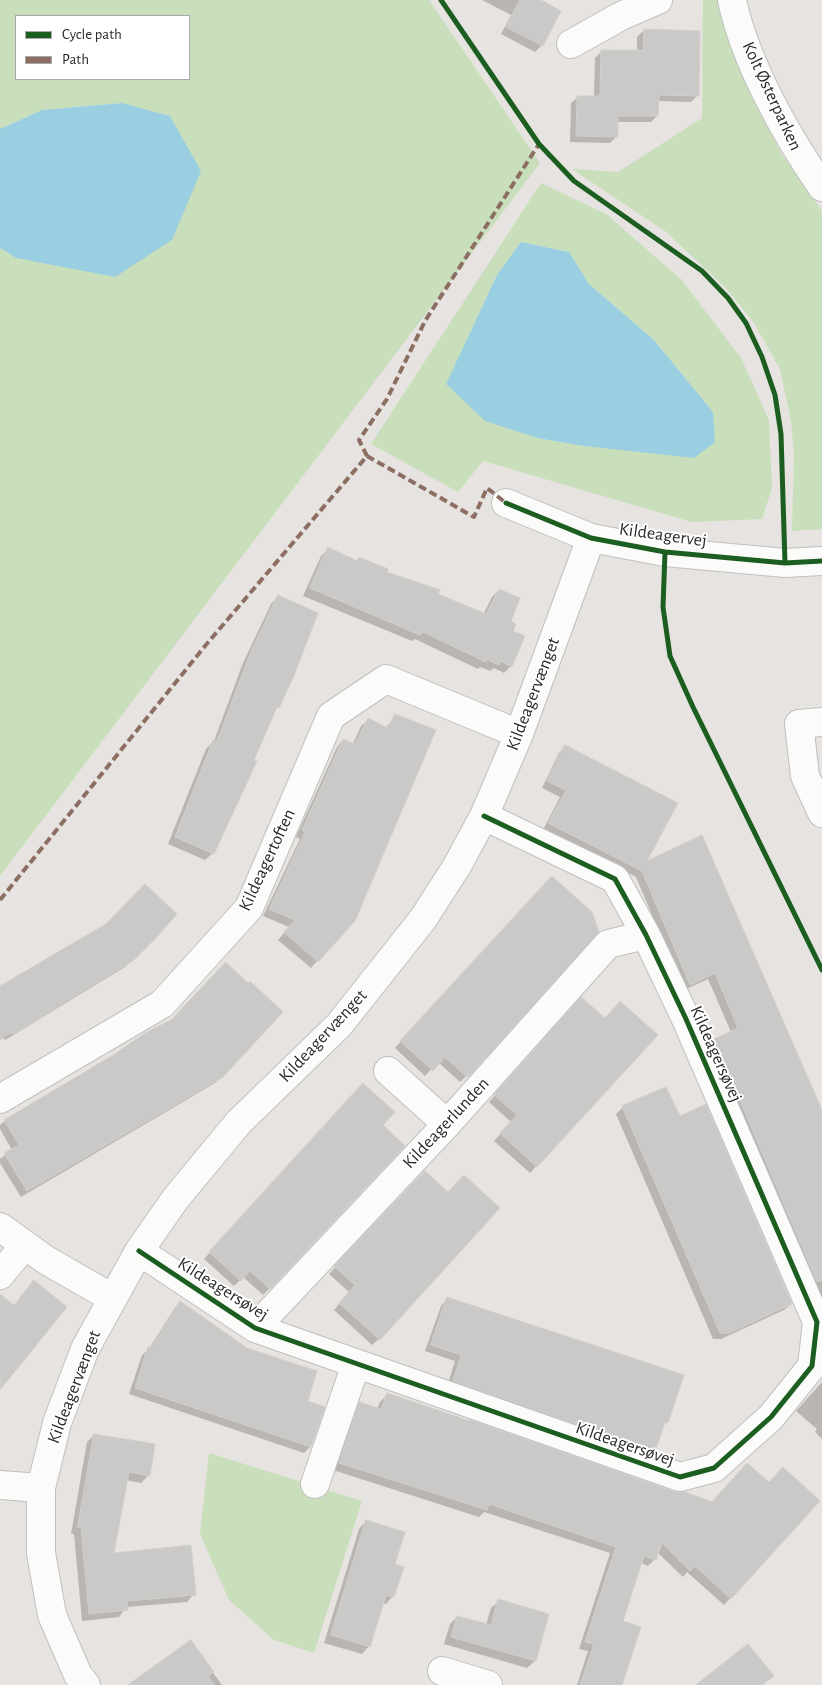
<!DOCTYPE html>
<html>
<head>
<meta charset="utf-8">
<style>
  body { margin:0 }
  #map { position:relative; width:822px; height:1685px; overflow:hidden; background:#e6e3e0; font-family:"Alegreya Sans",sans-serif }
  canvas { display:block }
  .legend { position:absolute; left:15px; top:15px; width:175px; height:65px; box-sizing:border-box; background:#fff; border:1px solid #a9a9a9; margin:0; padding:6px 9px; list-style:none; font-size:15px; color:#292929 }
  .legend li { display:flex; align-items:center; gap:10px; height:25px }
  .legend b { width:25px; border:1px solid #a9a9a9 }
</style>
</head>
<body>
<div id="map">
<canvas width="822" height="1685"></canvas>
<ul class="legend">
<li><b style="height:6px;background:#1b5e20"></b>Cycle path</li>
<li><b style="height:6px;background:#8d6e63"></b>Path</li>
</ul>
</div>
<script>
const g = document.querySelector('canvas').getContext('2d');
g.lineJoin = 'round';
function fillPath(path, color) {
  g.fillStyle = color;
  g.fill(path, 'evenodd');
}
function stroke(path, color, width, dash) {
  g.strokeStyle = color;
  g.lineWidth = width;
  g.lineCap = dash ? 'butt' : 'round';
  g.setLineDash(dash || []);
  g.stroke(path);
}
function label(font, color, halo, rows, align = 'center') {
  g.font = font + ' "Alegreya Sans",sans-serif';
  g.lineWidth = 4;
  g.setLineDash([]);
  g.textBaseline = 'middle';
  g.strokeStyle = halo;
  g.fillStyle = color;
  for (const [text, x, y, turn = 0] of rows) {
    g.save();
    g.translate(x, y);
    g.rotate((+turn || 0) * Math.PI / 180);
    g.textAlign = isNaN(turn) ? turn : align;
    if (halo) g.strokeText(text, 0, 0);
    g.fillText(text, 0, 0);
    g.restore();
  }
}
fillPath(new Path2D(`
  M 0,0 L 429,0 L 540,163 L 0,876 L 0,248 L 16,258 L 170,116 L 122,103 L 42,110 L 0,129 ZM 16,16 L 189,16 L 189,79 L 16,79 Z
  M 703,0 L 719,0 L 741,71 L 756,106 L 781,153 L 822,211 L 822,529 L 792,531 L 794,454 L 791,421 L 780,369 L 754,323 L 726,288 L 665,231 L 572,169 L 618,172 L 702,118 Z
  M 541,183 L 606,214 L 681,279 L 741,358 L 769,420 L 772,488 L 762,519 L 692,522 L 483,461 L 458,492 L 371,444 ZM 521,242 L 569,252 L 589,284 L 654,340 L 713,412 L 636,450 L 584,446 L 537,438 L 466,341 L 497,275 Z
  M 209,1453 L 362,1501 L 314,1653 L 274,1640 L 229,1600 L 200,1534 Z`), '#c9dfbc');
fillPath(new Path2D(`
  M 122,103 L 170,116 L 201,171 L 172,240 L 115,277 L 16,258 L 0,248 L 0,129 L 42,110 Z
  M 521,242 L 569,252 L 589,284 L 654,340 L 713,412 L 715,442 L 694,458 L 584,446 L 537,438 L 485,421 L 446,384 L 497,275 Z`), '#9acfe1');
fillPath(new Path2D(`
  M 482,0 L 539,0 L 542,45 L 535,52 L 501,34 L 511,15 Z
  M 644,30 L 698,95 L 691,102 L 657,101 L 657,116 L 651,122 L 617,122 L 617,136 L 610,143 L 570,142 L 571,103 L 578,97 L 594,97 L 595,58 L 601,52 L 637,51 L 637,37 Z
  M 328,549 L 356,561 L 359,558 L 385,572 L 483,615 L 492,597 L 499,590 L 509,622 L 511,666 L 504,673 L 494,668 L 490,671 L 480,667 L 478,669 L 415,639 L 412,641 L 303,596 L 321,556 Z
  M 278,596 L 278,707 L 274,711 L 213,853 L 205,860 L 168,844 L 206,749 L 214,741 L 243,663 L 271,604 Z
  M 395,716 L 317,961 L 311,968 L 278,940 L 289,927 L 263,916 L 300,839 L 296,837 L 337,747 L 343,740 L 353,744 L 361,726 L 368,720 L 386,728 Z
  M 566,746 L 822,1113 L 822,1309 L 708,1046 L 715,1040 L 731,1032 L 708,979 L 684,990 L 636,877 L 543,830 L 560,797 L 542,788 L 559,753 Z
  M 546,884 L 466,1076 L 460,1082 L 438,1062 L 425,1076 L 395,1048 Z
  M 106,926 L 133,959 L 125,967 L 5,1040 L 4,1038 L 0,1040 L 0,987 Z
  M 575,1006 L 605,1020 L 656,1035 L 530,1173 L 494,1141 L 511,1122 L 489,1102 Z
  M 222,1076 L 215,1083 L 21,1197 L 0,1163 L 0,1159 L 12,1150 L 0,1129 L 0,1125 L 5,1121 Z
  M 357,1091 L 381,1125 L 403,1146 L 263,1295 L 243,1277 L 234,1286 L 204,1259 Z
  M 623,1107 L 679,1117 L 791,1304 L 784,1310 L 721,1339 L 713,1339 L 616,1114 Z
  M 418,1179 L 379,1339 L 372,1345 L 334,1310 L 349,1292 L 329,1274 Z
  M 447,1299 L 667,1422 L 661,1428 L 654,1451 L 647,1458 L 447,1387 L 455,1361 L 425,1351 L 441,1306 Z
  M 180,1303 L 306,1402 L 310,1447 L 304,1453 L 129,1394 L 142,1355 L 149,1349 L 174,1309 Z
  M 822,1382 L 822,1439 L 815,1432 L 817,1429 L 796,1411 Z
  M 387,1395 L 675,1493 L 712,1503 L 769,1483 L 819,1501 L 724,1605 L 687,1572 L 683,1577 L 657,1552 L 655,1559 L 648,1566 L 641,1563 L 622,1622 L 615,1685 L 577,1685 L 588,1651 L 579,1649 L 610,1553 L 484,1512 L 479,1517 L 333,1470 L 353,1410 L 360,1404 L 377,1409 L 380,1402 Z
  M 94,1435 L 149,1475 L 141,1483 L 126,1480 L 112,1554 L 194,1594 L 187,1602 L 126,1607 L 119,1617 L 82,1621 L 74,1534 L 71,1534 L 87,1442 Z
  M 366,1521 L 393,1565 L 393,1596 L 386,1604 L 383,1603 L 369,1646 L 362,1654 L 324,1643 L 359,1529 Z
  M 499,1601 L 535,1661 L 527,1668 L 444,1644 L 450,1624 L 457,1617 L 486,1625 L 491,1608 Z
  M 191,1642 L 222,1685 L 131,1685 Z`), '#0003');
const building = new Path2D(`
  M 520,0 L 541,0 L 561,11 L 543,46 L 506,27 Z
  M 644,29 L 700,31 L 699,96 L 659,95 L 658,116 L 618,116 L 618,137 L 576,136 L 577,96 L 600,96 L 601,50 L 643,50 Z
  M 328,547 L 357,561 L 359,557 L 388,569 L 387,572 L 440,590 L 438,594 L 486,614 L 499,589 L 520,598 L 511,621 L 516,624 L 513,631 L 525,636 L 512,667 L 500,661 L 499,665 L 486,659 L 486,662 L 423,632 L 420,635 L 310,588 Z
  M 278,595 L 318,613 L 293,678 L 279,708 L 277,707 L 254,760 L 257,761 L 214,854 L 175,837 L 213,740 L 217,741 L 250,654 Z
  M 395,714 L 436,730 L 355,921 L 318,962 L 284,932 L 295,920 L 269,909 L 305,832 L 302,830 L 343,739 L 355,744 L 368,718 L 388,728 Z
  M 565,745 L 678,803 L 647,861 L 702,835 L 822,1110 L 822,1280 L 817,1282 L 714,1039 L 738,1028 L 715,973 L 690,985 L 642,871 L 548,823 L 566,790 L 547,781 Z
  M 552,876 L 592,912 L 599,932 L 471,1074 L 467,1077 L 445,1057 L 433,1071 L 400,1041 Z
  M 145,884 L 177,914 L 157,937 L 134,960 L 13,1034 L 12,1032 L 0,1039 L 0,986 L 106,924 Z
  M 226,962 L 248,983 L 250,981 L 283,1012 L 223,1077 L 27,1191 L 4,1153 L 19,1145 L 4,1120 L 115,1054 L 145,1033 L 171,1020 Z
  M 581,997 L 605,1018 L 620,1001 L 658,1035 L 537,1167 L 500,1133 L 517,1115 L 494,1095 Z
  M 363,1083 L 395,1112 L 383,1125 L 405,1146 L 270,1289 L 250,1271 L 241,1281 L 209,1252 Z
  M 666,1087 L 680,1116 L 706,1104 L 792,1304 L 729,1333 L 720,1333 L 622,1106 Z
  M 425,1171 L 448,1192 L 464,1175 L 500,1208 L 380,1340 L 339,1303 L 355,1285 L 334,1266 Z
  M 34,1280 L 67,1307 L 0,1390 L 0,1294 L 14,1305 Z
  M 447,1297 L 684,1375 L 668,1423 L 665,1422 L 655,1452 L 453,1381 L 461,1355 L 431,1345 Z
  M 180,1301 L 247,1348 L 317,1371 L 308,1401 L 325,1407 L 311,1447 L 135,1388 L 148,1347 L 151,1348 Z
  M 387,1393 L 470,1421 L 468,1419 L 675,1492 L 685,1492 L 712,1502 L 747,1463 L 769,1482 L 783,1467 L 820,1501 L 731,1599 L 695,1566 L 690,1571 L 662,1543 L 656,1560 L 644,1556 L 623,1621 L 641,1627 L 622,1685 L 580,1685 L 594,1644 L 585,1642 L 616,1547 L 489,1504 L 487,1510 L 339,1463 L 359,1402 L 381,1409 Z
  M 94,1434 L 155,1444 L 150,1476 L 129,1472 L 114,1553 L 191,1545 L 196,1595 L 127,1601 L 128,1610 L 89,1614 L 81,1527 L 78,1527 Z
  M 366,1520 L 405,1532 L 395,1564 L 404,1567 L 394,1597 L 386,1595 L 370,1647 L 331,1635 Z
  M 498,1599 L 549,1614 L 536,1661 L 451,1637 L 457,1616 L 491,1625 Z
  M 191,1640 L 214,1672 L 208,1676 L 214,1685 L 128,1685 Z
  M 748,1644 L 774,1676 L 762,1685 L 696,1685 Z`);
fillPath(building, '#cbc9c7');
stroke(building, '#d1cfcc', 1);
const minor = new Path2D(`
  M 732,0 C 745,62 786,135 822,187
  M 571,44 L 621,16 L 658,0
  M 506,503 L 591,538 L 665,552 L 785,563 L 822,561
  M 822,722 L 799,724 L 805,776 L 822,813
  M 388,1071 L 447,1124
  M 0,1099 L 162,1004 L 249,908 L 331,716 L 386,679 L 519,734
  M 0,1227 L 46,1260 L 112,1298
  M 139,1251 L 255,1328 L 680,1477 L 714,1468 L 771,1417 L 812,1366 L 817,1322 L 686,1019 L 646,935 L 615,879 L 484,816
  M 0,1275 L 24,1246
  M 255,1328 L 447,1124 L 608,944 L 646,935
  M 315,1484 L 356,1364
  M 0,1485 L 41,1488
  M 442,1671 L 488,1685
  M 86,1685 L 78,1675 L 52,1615 L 41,1553 L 41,1488 L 57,1423 L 85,1349 L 139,1251 L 176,1198 L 239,1122 L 339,1025 L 423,919 L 457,866 L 484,816 L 519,734 L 591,538`);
stroke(minor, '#c1bfc0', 30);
stroke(minor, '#fbfbfa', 28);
stroke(new Path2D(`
  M 367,456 L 359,440 L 387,399 L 425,321 L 539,144
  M 0,900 L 205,646 L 367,456 L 474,517 L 487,488 L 506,503`), '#8d6e63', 4, [8, 4]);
stroke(new Path2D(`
  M 441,0 L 539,144 L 574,181 L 702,271 L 728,298 L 746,323 L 762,357 L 775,395 L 781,434 L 785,563
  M 506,503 L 591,538 L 665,552 L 785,563 L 822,561
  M 665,552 L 663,607 L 670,656 L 693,707 L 822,970
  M 139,1251 L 255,1328 L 680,1477 L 714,1468 L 771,1417 L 812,1366 L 817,1322 L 686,1019 L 646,935 L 615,879 L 484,816`), '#1b5e20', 5);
label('18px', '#292929', '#fff', [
  ["Kolt Østerparken",772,96,65],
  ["Kildeagervej",663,535,8],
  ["Kildeagervænget",533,694,-69],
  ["Kildeagertoften",267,860,-65],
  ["Kildeagervænget",323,1036,-47],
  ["Kildeagersøvej",716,1054,66],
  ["Kildeagerlunden",446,1123,-47],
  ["Kildeagersøvej",223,1289,32],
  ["Kildeagervænget",74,1387,-69],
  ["Kildeagersøvej",625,1444,19]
]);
</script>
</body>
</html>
